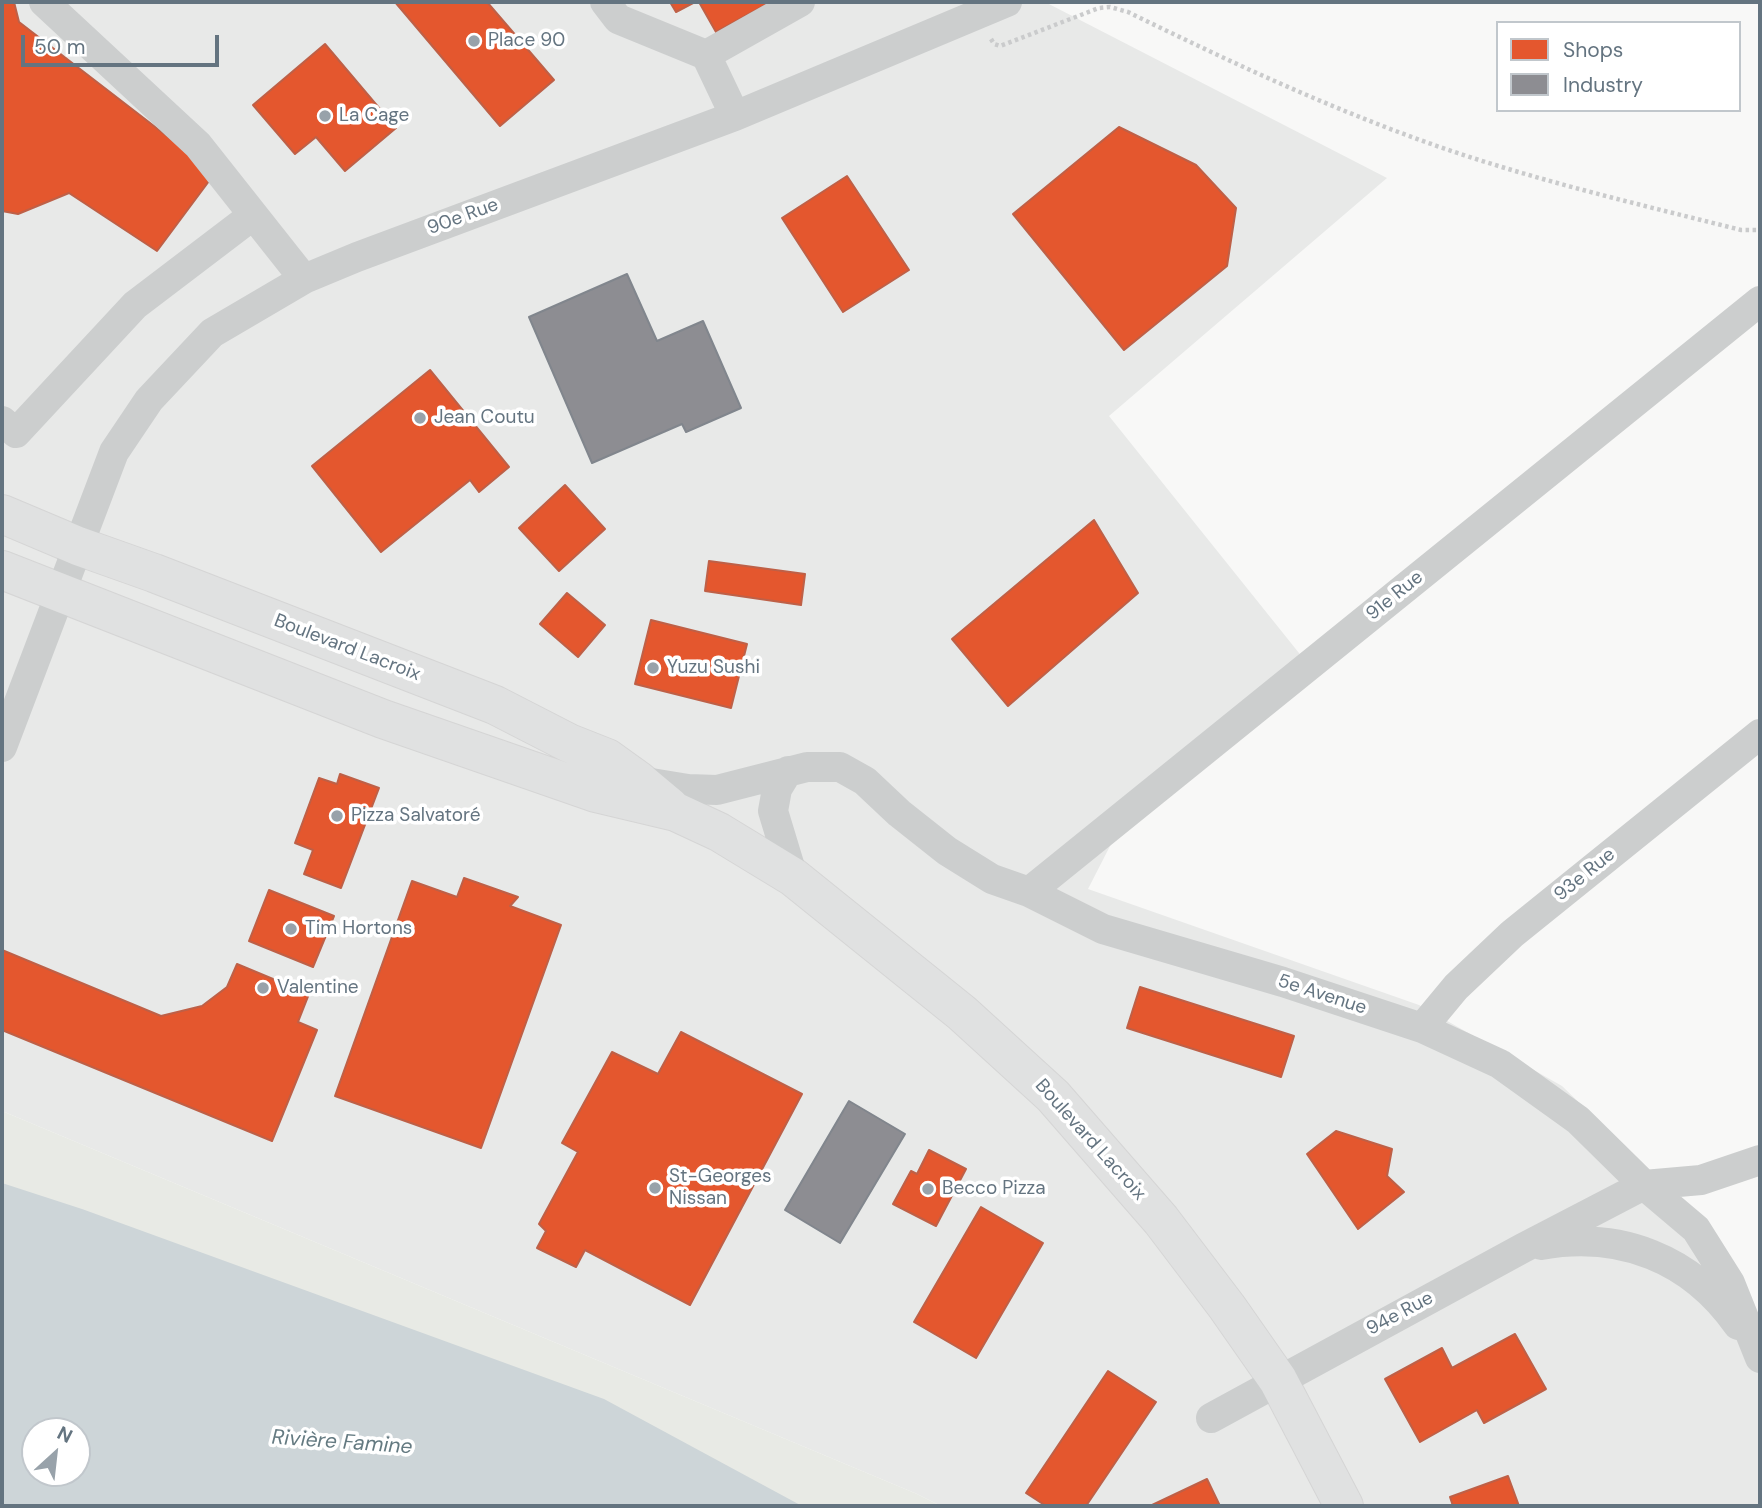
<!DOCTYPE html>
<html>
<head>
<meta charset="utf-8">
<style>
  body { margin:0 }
  #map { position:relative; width:1762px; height:1508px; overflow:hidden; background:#f8f8f7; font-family:"DM Sans",sans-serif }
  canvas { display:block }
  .frame { position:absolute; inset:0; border:4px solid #647480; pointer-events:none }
  .legend { position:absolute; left:1496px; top:21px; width:245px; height:91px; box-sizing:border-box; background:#fff; border:2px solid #c1c7cc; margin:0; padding:9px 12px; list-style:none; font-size:21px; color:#647480 }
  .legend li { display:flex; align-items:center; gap:14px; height:35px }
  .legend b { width:35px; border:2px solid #c1c7cc }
  .north { position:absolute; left:21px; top:1417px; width:70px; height:70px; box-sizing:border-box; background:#fff; border:2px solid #c1c7cc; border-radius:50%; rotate:27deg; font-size:19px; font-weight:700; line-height:28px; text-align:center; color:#647480 }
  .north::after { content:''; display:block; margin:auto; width:24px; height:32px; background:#98a2aa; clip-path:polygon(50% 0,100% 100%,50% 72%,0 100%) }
  .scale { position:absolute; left:21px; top:35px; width:198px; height:32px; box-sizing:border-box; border:4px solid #647480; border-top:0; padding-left:9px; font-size:21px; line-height:24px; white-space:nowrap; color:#647480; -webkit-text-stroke:5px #fff; paint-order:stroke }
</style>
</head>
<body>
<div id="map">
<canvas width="1762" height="1508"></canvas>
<div class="frame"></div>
<ul class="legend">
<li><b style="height:19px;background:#e4572e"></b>Shops</li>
<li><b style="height:19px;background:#8d8d92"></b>Industry</li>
</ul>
<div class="north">N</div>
<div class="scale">50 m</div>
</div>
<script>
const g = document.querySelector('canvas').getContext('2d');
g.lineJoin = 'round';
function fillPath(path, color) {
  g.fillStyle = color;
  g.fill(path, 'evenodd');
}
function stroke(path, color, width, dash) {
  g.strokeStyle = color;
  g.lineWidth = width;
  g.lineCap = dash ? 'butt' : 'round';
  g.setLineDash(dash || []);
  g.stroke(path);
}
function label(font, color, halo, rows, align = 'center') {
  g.font = font + ' "DM Sans",sans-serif';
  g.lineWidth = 7;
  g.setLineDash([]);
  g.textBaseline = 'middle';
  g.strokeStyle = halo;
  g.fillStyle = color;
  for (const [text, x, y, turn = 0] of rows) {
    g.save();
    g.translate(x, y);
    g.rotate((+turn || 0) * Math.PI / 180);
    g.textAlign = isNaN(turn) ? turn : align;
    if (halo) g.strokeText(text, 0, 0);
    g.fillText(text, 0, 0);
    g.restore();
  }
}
fillPath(new Path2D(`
  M 2,2 L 1045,2 L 1387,178 L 1109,416 L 1307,663 L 1130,807 L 1088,889 L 1419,1005 L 1562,1086 L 1689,1209 L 1760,1352 L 1760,1506 L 941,1506 L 917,1494 L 2,1111 Z`), '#e8e9e8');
fillPath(new Path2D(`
  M 2,1111 L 917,1494 L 941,1506 L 801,1506 L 2,1187 Z`), '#e8eae5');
fillPath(new Path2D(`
  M 2,1183 L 82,1209 L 604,1399 L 802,1506 L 2,1506 ZM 35,1431 L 77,1431 L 77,1473 L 35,1473 Z`), '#cdd5d8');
const shops = new Path2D(`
  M 2,2 L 14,2 L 19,22 L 215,173 L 157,251 L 69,193 L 18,214 L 2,211 Z
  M 395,2 L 487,2 L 554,80 L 500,126 Z
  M 670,2 L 695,2 L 676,12 Z
  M 699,2 L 771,2 L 716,32 Z
  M 325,44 L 396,128 L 345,171 L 316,137 L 295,154 L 253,105 Z
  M 1119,127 L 1196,165 L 1236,208 L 1227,266 L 1124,350 L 1013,214 Z
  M 847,176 L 909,270 L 843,312 L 782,218 Z
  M 430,370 L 509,467 L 479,492 L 470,480 L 381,552 L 312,466 Z
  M 565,485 L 605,529 L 559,571 L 519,528 Z
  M 1094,520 L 1138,593 L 1008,706 L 952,639 Z
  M 709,561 L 805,574 L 801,605 L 705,591 Z
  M 567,593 L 605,625 L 578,657 L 540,624 Z
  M 651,620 L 747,644 L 731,708 L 635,684 Z
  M 340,774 L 379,788 L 341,888 L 304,874 L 313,850 L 295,843 L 319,778 L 337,784 Z
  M 464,878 L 518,897 L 510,906 L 561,925 L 481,1148 L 335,1096 L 412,881 L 457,897 Z
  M 269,890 L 334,916 L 313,967 L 249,941 Z
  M 2,950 L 161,1016 L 202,1006 L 227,987 L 237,964 L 309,994 L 298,1022 L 317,1030 L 272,1141 L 2,1030 Z
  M 1140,987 L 1294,1036 L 1281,1077 L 1127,1028 Z
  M 681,1032 L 802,1094 L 690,1305 L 585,1250 L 576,1267 L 537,1248 L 546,1231 L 539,1224 L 578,1152 L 562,1143 L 612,1052 L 658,1074 Z
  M 1336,1131 L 1392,1149 L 1387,1176 L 1404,1192 L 1358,1229 L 1307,1154 Z
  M 929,1150 L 966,1169 L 936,1226 L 893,1204 L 911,1171 L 917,1174 Z
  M 981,1207 L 1043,1243 L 976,1358 L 914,1322 Z
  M 1515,1334 L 1546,1389 L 1484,1423 L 1477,1410 L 1420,1442 L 1385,1379 L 1442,1348 L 1452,1368 Z
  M 1108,1371 L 1156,1402 L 1086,1506 L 1046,1506 L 1026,1493 Z
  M 1508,1476 L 1519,1506 L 1453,1506 L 1450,1497 Z
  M 1207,1479 L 1220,1506 L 1150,1506 Z`);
fillPath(shops, '#e4572e');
stroke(shops, '#be6047', 2);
const industry = new Path2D(`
  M 627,274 L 657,341 L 703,321 L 741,408 L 686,432 L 682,424 L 592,463 L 529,317 Z
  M 849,1101 L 905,1134 L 840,1243 L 785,1210 Z`);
fillPath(industry, '#8d8d92');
stroke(industry, '#81868d', 2);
const major = new Path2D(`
  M 2,514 L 78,546 L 154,573 L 495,705 L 569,743 L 607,758 L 639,781 L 670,807
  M 2,570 L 383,719 L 596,793 L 676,812 L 719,832 L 793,877 L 962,1013 L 1053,1096 L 1161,1220 L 1227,1307 L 1278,1380 L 1344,1506`);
stroke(major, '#d5d5d5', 40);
stroke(new Path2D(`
  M 991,39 L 994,44 L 1000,46 L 1099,8 L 1110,7 L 1128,12 C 1228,61 1329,108 1434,145 C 1534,180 1638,204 1741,230 L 1760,230`), '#cacbcc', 4.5, [3.5, 3.5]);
stroke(new Path2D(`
  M 44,2 L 198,145 L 304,279
  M 605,2 L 618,19 L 706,55 L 735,116
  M 706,55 L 800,2
  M 2,421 L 16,433 L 135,305 L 252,216
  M 2,747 L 114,452 L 149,400 L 212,333 L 304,279 L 357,257 L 735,116 L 1007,2
  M 788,771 L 777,789 L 773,811 L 793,877
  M 639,781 L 688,789 L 717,790 L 807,767 L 840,767 L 865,781 L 899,813 L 947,851 L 992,879 L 1029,892 L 1103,929 L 1283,982 L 1422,1028 L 1500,1064 L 1578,1120 L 1644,1185 L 1696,1229 L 1730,1283 L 1760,1358
  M 1029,892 L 1760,301
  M 1422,1028 L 1456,987 L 1512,934 L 1760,734
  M 1541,1245 C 1620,1231 1691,1258 1738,1325
  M 1211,1418 L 1523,1248 L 1644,1185 L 1701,1180 L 1760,1160`), '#cccece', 30);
stroke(major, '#e0e1e1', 38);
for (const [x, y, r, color] of [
  [474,41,7,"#98a2aa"],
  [325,116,7,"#98a2aa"],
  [420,418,7,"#98a2aa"],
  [653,668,7,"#98a2aa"],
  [337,816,7,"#98a2aa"],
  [291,929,7,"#98a2aa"],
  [263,988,7,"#98a2aa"],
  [655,1188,7,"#98a2aa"],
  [928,1189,7,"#98a2aa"]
]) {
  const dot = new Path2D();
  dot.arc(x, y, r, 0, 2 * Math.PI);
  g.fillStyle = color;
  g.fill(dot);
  stroke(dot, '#fff', 2.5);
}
label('19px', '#647480', '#fff', [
  ["Place 90",488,41],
  ["La Cage",339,116],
  ["Jean Coutu",434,418],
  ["Yuzu Sushi",667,668],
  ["Pizza Salvatoré",351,816],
  ["Tim Hortons",305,929],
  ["Valentine",277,988],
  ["St-Georges",669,1177],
  ["Nissan",669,1199],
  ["Becco Pizza",942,1189]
], 'left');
label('19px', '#647480', '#fff', [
  ["90e Rue",463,217,-20],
  ["91e Rue",1395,596,-39],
  ["Boulevard Lacroix",347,648,21],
  ["93e Rue",1585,875,-39],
  ["5e Avenue",1322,995,18],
  ["Boulevard Lacroix",1090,1140,48],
  ["94e Rue",1400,1314,-28]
]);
label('italic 21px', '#647a81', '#fff', [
  ["Rivière Famine",342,1443,4]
]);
</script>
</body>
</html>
